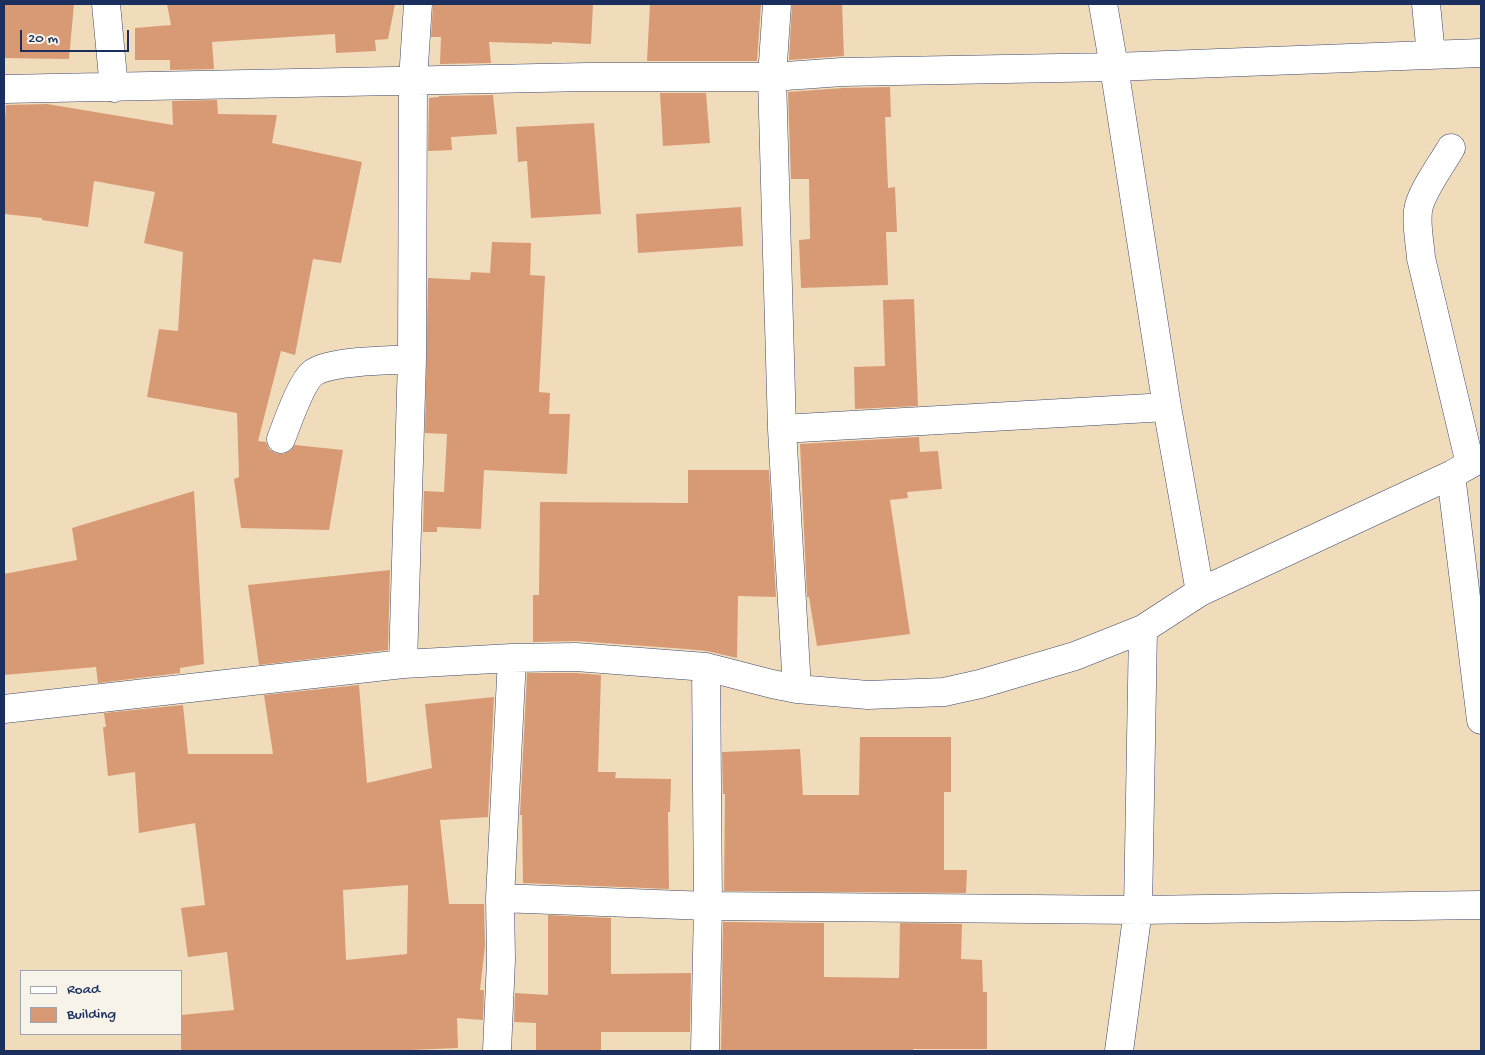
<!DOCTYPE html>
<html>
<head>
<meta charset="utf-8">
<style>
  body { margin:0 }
  #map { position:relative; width:1485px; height:1055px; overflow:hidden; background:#f0dcbb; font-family:"Gochi Hand",sans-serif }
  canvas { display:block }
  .frame { position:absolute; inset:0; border:5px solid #1b2f5e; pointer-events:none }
  .legend { position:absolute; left:20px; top:970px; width:162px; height:65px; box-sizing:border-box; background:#f7f3e8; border:1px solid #9fa5b1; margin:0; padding:6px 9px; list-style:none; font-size:15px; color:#1b2f5e }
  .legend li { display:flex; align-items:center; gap:10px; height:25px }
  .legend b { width:25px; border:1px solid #9fa5b1 }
  .scale { position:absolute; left:20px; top:30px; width:109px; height:22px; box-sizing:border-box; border:2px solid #1b2f5e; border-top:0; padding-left:6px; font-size:15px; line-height:18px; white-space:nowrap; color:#1b2f5e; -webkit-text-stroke:4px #f7f3e8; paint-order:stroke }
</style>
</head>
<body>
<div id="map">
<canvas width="1485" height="1055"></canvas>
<div class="frame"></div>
<ul class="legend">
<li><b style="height:6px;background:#fff"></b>Road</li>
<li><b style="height:14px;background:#d89a75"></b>Building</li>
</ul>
<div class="scale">20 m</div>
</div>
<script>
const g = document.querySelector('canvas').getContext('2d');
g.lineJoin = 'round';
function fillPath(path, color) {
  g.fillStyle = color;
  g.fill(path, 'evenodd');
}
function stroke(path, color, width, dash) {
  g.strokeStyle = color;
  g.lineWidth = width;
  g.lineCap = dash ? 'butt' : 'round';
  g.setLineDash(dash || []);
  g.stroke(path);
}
fillPath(new Path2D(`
  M 4,4 L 74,4 L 69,59 L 4,58 Z
  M 167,4 L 395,4 L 388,39 L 375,40 L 376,51 L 336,53 L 335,34 L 212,42 L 214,69 L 170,70 L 170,60 L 135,60 L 135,28 L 171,25 Z
  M 433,4 L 593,4 L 591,44 L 552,42 L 552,44 L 489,42 L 491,63 L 440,64 L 441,37 L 431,37 Z
  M 650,4 L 761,4 L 757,61 L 647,61 Z
  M 792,4 L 842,4 L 844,56 L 789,60 Z
  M 890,87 L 891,117 L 885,117 L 888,188 L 895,187 L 897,232 L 886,232 L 888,285 L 801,288 L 799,240 L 810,239 L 809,179 L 791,179 L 788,92 L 843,88 Z
  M 660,93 L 706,93 L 710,143 L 663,146 Z
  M 493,95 L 497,134 L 451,137 L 452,150 L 428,151 L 429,98 L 439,97 L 439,96 Z
  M 217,100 L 218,114 L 277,115 L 272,143 L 362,162 L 341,263 L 313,259 L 295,355 L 281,351 L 258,441 L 266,442 L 269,449 L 275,453 L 283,454 L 290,451 L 295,445 L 343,450 L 329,530 L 241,528 L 234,479 L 239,477 L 237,413 L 147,397 L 159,329 L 178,331 L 183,252 L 144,243 L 155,192 L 94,181 L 88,227 L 42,220 L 42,218 L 4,214 L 4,132 L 6,105 L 47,104 L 173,125 L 172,101 Z
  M 594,123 L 601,214 L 531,218 L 527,161 L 518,162 L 516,127 Z
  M 741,207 L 743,246 L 638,253 L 636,214 Z
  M 492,242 L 531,243 L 530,275 L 545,276 L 539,392 L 550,393 L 549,414 L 570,414 L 567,474 L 484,470 L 481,529 L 437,527 L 437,532 L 423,532 L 424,491 L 444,492 L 447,434 L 425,433 L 428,278 L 470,280 L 471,272 L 490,273 Z
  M 914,299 L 918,406 L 855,409 L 854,367 L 885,366 L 883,300 Z
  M 919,437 L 920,452 L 938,451 L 942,489 L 907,492 L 908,498 L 890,500 L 910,634 L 817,646 L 809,597 L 807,597 L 800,444 Z
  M 688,470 L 769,470 L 776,597 L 738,596 L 737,658 L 707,651 L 686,649 L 577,641 L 533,642 L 533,595 L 539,595 L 540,502 L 688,503 Z
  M 194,491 L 204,664 L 180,668 L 180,673 L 98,683 L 96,667 L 4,675 L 4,574 L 77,560 L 72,528 Z
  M 390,570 L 388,650 L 259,665 L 248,585 Z
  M 527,673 L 576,673 L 601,675 L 598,772 L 616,772 L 615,778 L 671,779 L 670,812 L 668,812 L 669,889 L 523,883 L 522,815 L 520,815 Z
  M 359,685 L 367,783 L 432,768 L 425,704 L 494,697 L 488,817 L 440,820 L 449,904 L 484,904 L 485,945 L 480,990 L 484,990 L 483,1020 L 457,1018 L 458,1048 L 387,1051 L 181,1051 L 181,1015 L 234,1010 L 227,952 L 188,957 L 181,908 L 205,905 L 195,823 L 139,833 L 135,772 L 108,776 L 103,727 L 106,727 L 104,713 L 183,705 L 188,754 L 273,754 L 264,695 ZM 408,885 L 407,954 L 346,960 L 343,890 Z
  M 860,737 L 951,737 L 951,792 L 944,792 L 944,870 L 967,870 L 966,893 L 724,891 L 725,794 L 723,794 L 722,752 L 800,749 L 803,795 L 859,795 Z
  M 548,915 L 611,918 L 611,974 L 691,973 L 690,1032 L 601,1032 L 601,1051 L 536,1051 L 536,1023 L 514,1022 L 515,993 L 548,995 Z
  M 723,922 L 824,923 L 824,977 L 899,978 L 900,923 L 962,924 L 961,959 L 982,960 L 983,992 L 987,992 L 987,1049 L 913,1049 L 913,1051 L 721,1051 Z`), '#d89a75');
const minor = new Path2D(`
  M 106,4 L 114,88
  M 777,4 L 772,77 L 782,429 L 797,689
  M 1103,4 L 1114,67 L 1167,407 L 1200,592
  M 1426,4 L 1431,55
  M 4,89 L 588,77 L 772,77 L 842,72 L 1114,67 L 1481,53
  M 1451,148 C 1442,164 1420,193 1418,211 C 1416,226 1420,243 1421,258 L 1470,464
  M 782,429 L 1167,407
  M 281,439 C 287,424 301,382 313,373 C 331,360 388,361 412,359
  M 1451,475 L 1481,720
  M 403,664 L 412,359 L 413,80 L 418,4
  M 4,709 L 403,664 L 512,658 L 576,657 L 706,667 L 772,684 L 797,689 L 868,695 L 944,692 L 980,684 L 1075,656 L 1143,629 L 1200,592 L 1451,475 L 1481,458
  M 500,898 L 708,906 L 1138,910 L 1481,905
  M 497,1051 L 501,960 L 500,898 L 512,658
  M 705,1051 L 708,906 L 706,667
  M 1119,1051 L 1138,910 L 1143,629`);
stroke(minor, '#3b496c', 29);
stroke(minor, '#fff', 28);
</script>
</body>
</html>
